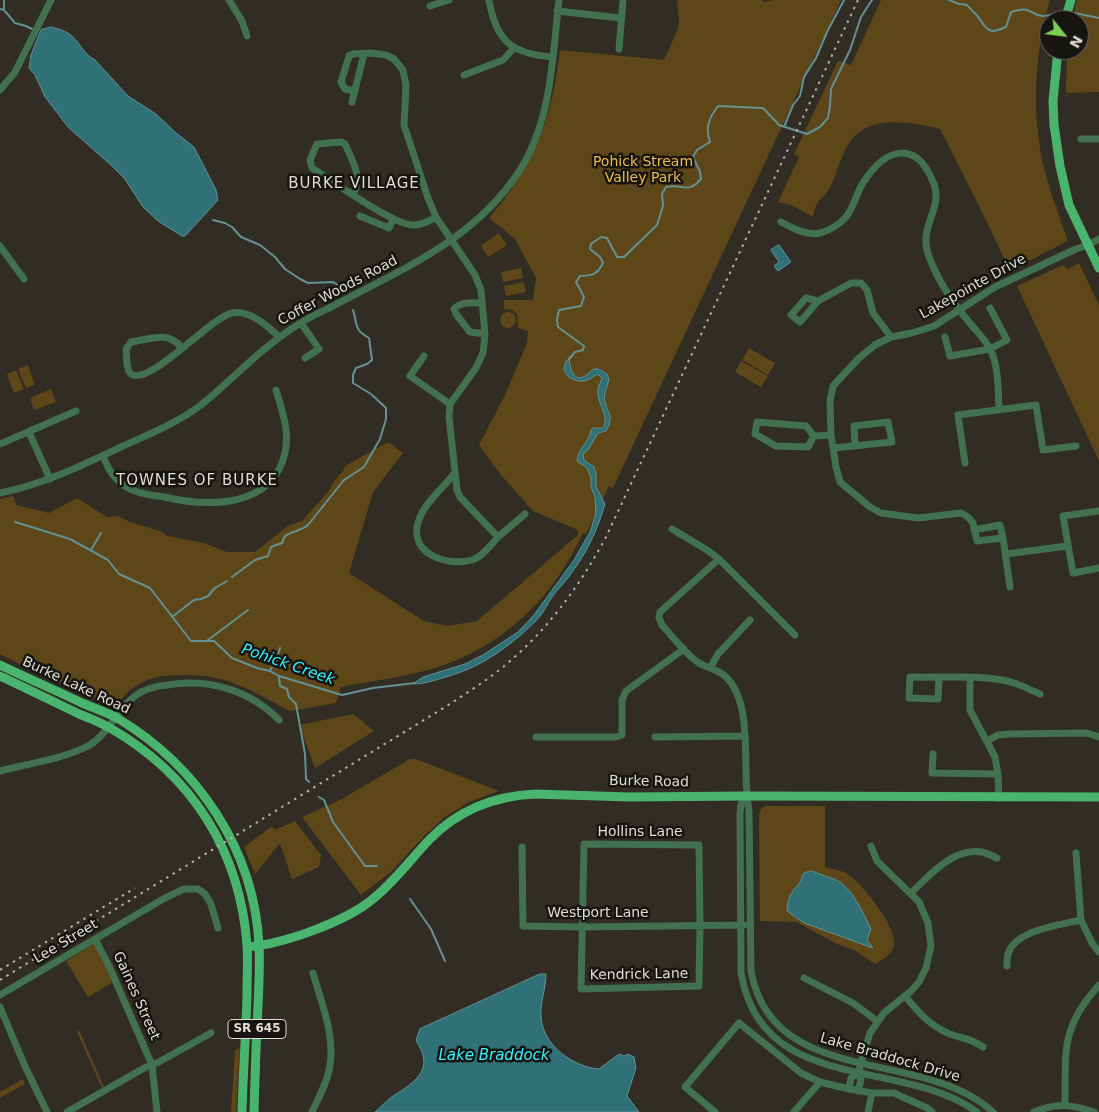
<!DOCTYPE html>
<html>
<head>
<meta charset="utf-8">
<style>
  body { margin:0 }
  #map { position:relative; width:1099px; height:1112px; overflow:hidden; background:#312c24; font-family:"DejaVu Sans",sans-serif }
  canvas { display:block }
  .north { position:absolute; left:1039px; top:10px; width:50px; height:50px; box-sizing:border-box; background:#171511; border:1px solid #676560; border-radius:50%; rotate:119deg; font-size:14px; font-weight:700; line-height:20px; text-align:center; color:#dfdcd6 }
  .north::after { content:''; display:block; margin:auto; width:18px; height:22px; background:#7ed053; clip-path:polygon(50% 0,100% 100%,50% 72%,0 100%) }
</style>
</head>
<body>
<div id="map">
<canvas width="1099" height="1112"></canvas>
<div class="north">N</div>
</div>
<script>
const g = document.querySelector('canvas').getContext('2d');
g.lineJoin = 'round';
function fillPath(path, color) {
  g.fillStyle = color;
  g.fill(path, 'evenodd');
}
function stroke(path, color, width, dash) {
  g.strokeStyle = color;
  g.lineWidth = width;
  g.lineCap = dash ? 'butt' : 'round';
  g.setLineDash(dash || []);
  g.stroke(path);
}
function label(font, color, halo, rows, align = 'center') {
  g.font = font + ' "DejaVu Sans",sans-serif';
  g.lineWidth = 5;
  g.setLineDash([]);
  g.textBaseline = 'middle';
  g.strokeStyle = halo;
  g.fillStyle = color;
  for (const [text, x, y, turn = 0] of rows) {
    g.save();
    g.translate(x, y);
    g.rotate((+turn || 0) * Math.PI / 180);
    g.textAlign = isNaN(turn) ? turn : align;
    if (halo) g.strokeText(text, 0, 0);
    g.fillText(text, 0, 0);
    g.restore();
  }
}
fillPath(new Path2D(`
  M 677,0 L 762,0 L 765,2 L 773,0 L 841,0 L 613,488 L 609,486 L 586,534 L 583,533 C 554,597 503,647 435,668 C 404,677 372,681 341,687 L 336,703 L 290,711 L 252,691 L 228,681 L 207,676 L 181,675 L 160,676 L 145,681 L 130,690 L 116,704 L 109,705 L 37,673 L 0,654 L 0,499 L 13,496 L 16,505 L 49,513 L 77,498 L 107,517 L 118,516 L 130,522 L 160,531 L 168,536 L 204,543 L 227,552 L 255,552 L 288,526 L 302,521 L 328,492 L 335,480 L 343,471 L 345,466 L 388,442 L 403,453 L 373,492 L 349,573 L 424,621 L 447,626 L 477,621 L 578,535 L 578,530 L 533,511 L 501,475 L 479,445 L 506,393 L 527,343 L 528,331 L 518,328 L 517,314 L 512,310 L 504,309 L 504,300 L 533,300 L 536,278 L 515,239 L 489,218 C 535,164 552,120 560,50 L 664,60 L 678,29 L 679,20 Z
  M 881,0 L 1050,0 C 1034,54 1031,116 1045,172 C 1051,195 1060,218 1068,241 L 1010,270 L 976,200 L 940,129 C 911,122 867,113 848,145 C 840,158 837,174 830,188 C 826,195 819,199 816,206 C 814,209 814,214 813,217 L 791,205 L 778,202 L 799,157 L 794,154 L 838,61 L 851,65 Z
  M 1077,0 L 1099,0 L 1099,92 L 1066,93 L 1067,50 L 1079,50 L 1079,20 L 1072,20 Z
  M 499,233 L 507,245 L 488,257 L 481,246 Z
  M 1079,263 L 1099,305 L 1099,461 L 1017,286 L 1063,265 L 1068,269 Z
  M 521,268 L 523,278 L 503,282 L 501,272 Z
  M 524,282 L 526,292 L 506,296 L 504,286 Z
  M500 320a8 8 0 1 1 16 0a8 8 0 1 1-16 0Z
  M 749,348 L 775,363 L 768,375 L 742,360 Z
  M 741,361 L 768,376 L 761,387 L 735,372 Z
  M 28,365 L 35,385 L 26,388 L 18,369 Z
  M 16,370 L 24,389 L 14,393 L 7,374 Z
  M 51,389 L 56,402 L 34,410 L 30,398 Z
  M 353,714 L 374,731 L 315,768 L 299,725 Z
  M 410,759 L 416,759 L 499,791 L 469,802 L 445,817 L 425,835 L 391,872 L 361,895 L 302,817 L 340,800 Z
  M 765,806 L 825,806 L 825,867 C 831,869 838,870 844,872 C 860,880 897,926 894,945 C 892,954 883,960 875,964 L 854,950 L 837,944 L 796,922 L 760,921 L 759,814 L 762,808 Z
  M 295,821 L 321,855 L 319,867 L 292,879 L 280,843 L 255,874 L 244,847 L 272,826 L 275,830 Z
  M 95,943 L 113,982 L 88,997 L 66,961 Z
  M 79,1030 L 104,1087 L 102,1088 L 77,1032 Z
  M 240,1048 L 236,1112 L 231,1112 L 235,1050 Z
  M 23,1079 L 25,1084 L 0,1098 L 0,1092 Z`), '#5d4617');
const water = new Path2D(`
  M 51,27 C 59,29 67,31 73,37 C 81,45 84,54 95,60 L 128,96 L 156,114 L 175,132 L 194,147 L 216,190 L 218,200 L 185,236 L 182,236 L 158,221 L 143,207 L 125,179 L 112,166 L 69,128 L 45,97 L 35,75 L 29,68 L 31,55 L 41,30 Z
  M 779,245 L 791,262 L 778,271 L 774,266 L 779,262 L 771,250 Z
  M 569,358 C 570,370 575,386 589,373 C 592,371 591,369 595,369 C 597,368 600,370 602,371 C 604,372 607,373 608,376 C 611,382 602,393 605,402 C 609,416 614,416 606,431 L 598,433 L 588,450 L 583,454 L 584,460 L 594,467 L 596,474 L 596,487 L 605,504 C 595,539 579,567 555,593 C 550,599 547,606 543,612 C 537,621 529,627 522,634 C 497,655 477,668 446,677 C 435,680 425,684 413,684 L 423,677 L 465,664 L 483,655 L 518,632 L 534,615 L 574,560 L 590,532 L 596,513 L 595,497 L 591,487 L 591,478 L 587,468 L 577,461 C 578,448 590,442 591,430 L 593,428 L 603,428 C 610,418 598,404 598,393 C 597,387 601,383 602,378 L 598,374 C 594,376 588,381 583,381 C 575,382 561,375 565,365 C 565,362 568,360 569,358 Z
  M 812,871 C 820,874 827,877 834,879 C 852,886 863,913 871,929 L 867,940 L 873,948 L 804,923 L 787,911 C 787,900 791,892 798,885 C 801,882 801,877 804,873 Z
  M 540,974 L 546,974 C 546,989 540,1002 541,1016 C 542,1045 573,1067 599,1069 L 619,1054 L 624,1056 L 628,1054 L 634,1057 L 636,1068 L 627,1096 L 639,1112 L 375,1112 C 380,1108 384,1103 389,1099 C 404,1088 429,1077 423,1055 C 422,1050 418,1045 416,1040 L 420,1029 Z`);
fillPath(water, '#307177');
stroke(water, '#649194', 1);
stroke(new Path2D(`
  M 949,0 L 959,4 L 967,5 C 971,10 978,15 981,21 C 989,33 992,33 1006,27 L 1011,12 C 1032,5 1028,14 1042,16 C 1047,16 1054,14 1059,13
  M 0,9 L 4,10 L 15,23 L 26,26 L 32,29
  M 4,10 L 4,0
  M 1075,13 L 1099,18
  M 784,127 L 793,105 L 800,96 L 804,77 L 816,58 L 827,32 L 844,0
  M 213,220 L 225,223 L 232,227 L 241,237 L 260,245 L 275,257 L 285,269 L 300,279 L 308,283 L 333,282 L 344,289
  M 569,359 L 575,352 L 583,350 L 584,346 L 558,327 L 557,320 L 559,310 L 581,306 L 584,297 L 576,282 L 580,276 C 592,276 598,274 603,263 L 600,257 L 590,249 L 591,244 L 601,237 L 607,238 L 617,257 L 624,257 L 657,225 L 663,206 L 662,194 L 666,187 C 684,183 687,195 701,179 L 700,172 L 693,157 L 697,150 L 710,142 C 705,127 709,118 718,106 L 763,108 L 779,125 L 807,134 L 820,127 L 828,118 L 830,106 L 831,89 L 850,50 L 861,17 L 872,0
  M 15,522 L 70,539 L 108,560 L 119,574 L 150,588 L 191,641 L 214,641 L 232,658 L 257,668 L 270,671 L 279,676 L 342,695 L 373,688 L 415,683
  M 91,550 L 101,533
  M 232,577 L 255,560 L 268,556 L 271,547 L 282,543 L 285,536 C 292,531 301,531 308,525 L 344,480 L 364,467 L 380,439 L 386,419 L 386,408 L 371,394 L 353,383 L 353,375 L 356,368 L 367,364 L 372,360 L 369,338 C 353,329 358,325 353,310
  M 172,617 L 194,600 L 201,599 L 208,596 L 215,588 L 227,581
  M 208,640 L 248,610
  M 270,670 L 276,662 L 280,648
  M 279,676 L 280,686 L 287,689 L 289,697 L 296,704 L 305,754 L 306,779 L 309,782
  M 319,797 L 324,800 L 333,822 L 365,866 L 377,866
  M 410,899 L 431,929 L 445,961`), '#649194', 2);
stroke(new Path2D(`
  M 229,0 L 242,21 L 247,36
  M 489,0 C 496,41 511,54 553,57
  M 430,6 L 449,0
  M 557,11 L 621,18
  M 619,49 L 623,0
  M 464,75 L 503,60 L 514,48
  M 0,90 L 15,72 L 51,0
  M 355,91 L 345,89 L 341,82 L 349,56 L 353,54 L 371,53 L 386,55 L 394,59 L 403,70 L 406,85 L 404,125 L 428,198 L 436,217 L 475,275 L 481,290 L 485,334 L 483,353 L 476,368 L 450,404 L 449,417 L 457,490 L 460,497 L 498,537 C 491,545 482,557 472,560 C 448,567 409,554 418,523 C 423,504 442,489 454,474
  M 352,102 L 364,54
  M 1081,139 L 1099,139
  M 353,194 C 363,177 353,163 346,146 L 344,143 L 340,142 L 317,144 L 310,160 L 312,168 C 331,180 394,226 414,225 C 422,225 429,221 436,217
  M 360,216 L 389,228 L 393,219
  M 781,222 C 792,228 807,236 820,233 C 829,231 840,224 846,217 C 854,207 856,194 863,183 C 885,148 916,138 934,184 C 943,209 919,225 928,254 C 937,279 952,302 969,322 C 976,331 985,339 990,349 C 999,366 998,390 999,409
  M 0,246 L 24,279
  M 818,301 L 806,298 L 791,315 L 800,322 L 818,301 L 851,283 L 861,283 L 867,290 L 873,313 L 891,337
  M 482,303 C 472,303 461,301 454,309 L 456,314 L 470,332 L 485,334
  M 301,323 L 319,349 L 305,358
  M 945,337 L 950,356 L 990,349 L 1007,340 L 990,308
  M 182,348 C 168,330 151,339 131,342 L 126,349 C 127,355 126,371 131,374 C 149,387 211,317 232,313 C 249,310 268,326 279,337
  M 424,356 L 410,376 L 450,404
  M 29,432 L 50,479
  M 814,436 L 808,447 L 776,446 L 755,434 L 757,422 L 806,426 L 814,436 L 831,435
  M 0,444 L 76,411
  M 834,448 L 892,442 L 888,422 L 854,426 L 855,446
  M 103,456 C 108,469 114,480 128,488 C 138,494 152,495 164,497 C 208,507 272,509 285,453 C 290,432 282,410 276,390
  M 965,463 L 958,415 L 1036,405 L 1043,450 L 1076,446
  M 0,493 C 44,484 83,465 123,446 C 150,434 177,423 201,405 C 234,378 263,346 299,324 C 310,317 321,312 331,307 C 400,270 473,241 518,173 C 552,122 552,59 559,0
  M 1099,511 L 1063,516 L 1073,573 L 1099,568
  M 672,529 L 707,550 L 719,559 L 795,635
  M 974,530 L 1000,525 L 1003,538
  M 498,537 L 525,514
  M 1006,554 L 1067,546
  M 719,559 L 660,612 L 659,618 L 662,625 C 673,637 683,651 696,661 C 705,668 718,669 726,677 C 755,705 741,773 749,810 L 751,971 C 772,1089 923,1047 993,1112
  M 1010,587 L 1003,538 L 977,541 L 973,523 L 968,517 L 961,513 L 918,518 L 881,513 L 870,507 L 840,482 L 836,467 L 831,435 L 830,401 L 833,386 L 859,358 L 875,345 L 891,337 L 912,333 L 934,326 L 995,287 L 1076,249 L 1088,245 L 1099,239
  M 710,668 L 718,654 L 750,620
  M 939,678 L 938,699 L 909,698 L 910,677 C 941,678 981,674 1011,682 C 1021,685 1031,690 1040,694
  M 970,678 L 970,710 L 995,757 L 998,774 L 999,798
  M 536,737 L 616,737 L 622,735 L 622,700 L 626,691 L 684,649
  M 655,737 L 745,736
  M 987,741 L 998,735 L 1009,734 L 1087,733 L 1099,737
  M 933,754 L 932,773 L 998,774
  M 0,771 C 27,764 63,759 88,746 C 109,734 117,709 135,696 C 144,689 156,686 167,685 C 208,678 250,690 279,720
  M 746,796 L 741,804 L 740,813 L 741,973 C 762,1096 902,1057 977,1112
  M 584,844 L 699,845 L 700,925 L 699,986 L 581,989 Z
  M 522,847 L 523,926 L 583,927 L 744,925
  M 1076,853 L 1081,920 L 1092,943 L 1099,952
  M 911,893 C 930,875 952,848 982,852 C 987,853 992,856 997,858
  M 95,939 L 109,966 L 152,1065 L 157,1112
  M 1007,966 C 1007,962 1007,958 1008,954 C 1015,930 1060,925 1081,920
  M 804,978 L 853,1003 L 877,1021
  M 0,995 L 78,949 L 165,898 L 184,889 L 198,889 L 205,894 L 211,904 L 218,928
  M 905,996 C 918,1012 930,1026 950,1034 C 964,1039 970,1038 983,1047
  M 0,1007 L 24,1064 L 47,1112
  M 849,1089 L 851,1078 L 858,1073
  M 858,1091 L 861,1080 L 858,1073 L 870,1033 L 884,1013 L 911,991 L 919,982 L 926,968 L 931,946 L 928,923 L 919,902 L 877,861 L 871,846
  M 1065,1105 C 1066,1051 1060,1028 1099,985
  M 67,1112 L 146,1067 L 157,1063 L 211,1033
  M 312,1112 C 319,1097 328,1081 330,1065 C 335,1034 321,1002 313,973
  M 715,1112 L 685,1087 L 739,1023 L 801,1073 L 820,1082 L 849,1089 L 872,1093 L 894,1093 L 927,1108 L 932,1112
  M 794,1112 L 820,1082
  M 868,1112 L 872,1093
  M 1034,1112 C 1056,1103 1071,1104 1094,1112`), '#41714e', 7);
stroke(new Path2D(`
  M 1065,20 L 1071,0
  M 1058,50 L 1053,101 L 1054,125 L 1060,166 L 1069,205 L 1099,268
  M 0,665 C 27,678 55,690 82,703 C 94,708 106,712 117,718 C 198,766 255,851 259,946 C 260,966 259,986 258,1006 C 256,1042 255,1077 254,1112
  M 0,676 C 26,688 52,701 79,714 C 89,718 100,722 110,728 C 192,775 240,851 247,945 C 248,962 247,978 247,995 C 246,1034 243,1073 242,1112
  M 247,947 C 283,944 346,922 374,898 C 395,881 411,859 429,840 C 457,811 494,796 535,794 L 629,797 L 746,796 L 1099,797`), '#48b46d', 9);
stroke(new Path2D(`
  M 0,970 L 135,888
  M 0,980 L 450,704 C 468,692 486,681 503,667 C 547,631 579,587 606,537 L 858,0`), '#b4b0aa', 2, [2.5, 5]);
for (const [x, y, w] of [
  [257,1029,58]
]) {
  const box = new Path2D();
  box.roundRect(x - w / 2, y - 9.5, w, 19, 4);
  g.fillStyle = '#171511';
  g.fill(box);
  stroke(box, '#dfdcd6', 1);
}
label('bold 12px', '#dfdcd6', null, [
  ["SR 645",257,1029]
]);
label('14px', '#f1ba4a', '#171511', [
  ["Pohick Stream",643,162],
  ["Valley Park",643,178]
]);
label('14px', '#dfdcd6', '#171511', [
  ["Lakepointe Drive",973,287,-29],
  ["Coffer Woods Road",338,291,-28],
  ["Burke Lake Road",76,686,25],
  ["Burke Road",649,782,1],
  ["Hollins Lane",640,832],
  ["Westport Lane",598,913],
  ["Lee Street",66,942,-31],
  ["Kendrick Lane",639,975,-1],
  ["Gaines Street",136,996,66],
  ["Lake Braddock Drive",890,1058,16]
]);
g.letterSpacing = '1px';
label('15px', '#dfdcd6', '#171511', [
  ["BURKE VILLAGE",354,184],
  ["TOWNES OF BURKE",197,481]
]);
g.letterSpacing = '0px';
label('italic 15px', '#35f1fe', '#171511', [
  ["Pohick Creek",288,665,19],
  ["Lake Braddock",494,1056]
]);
</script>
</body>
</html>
